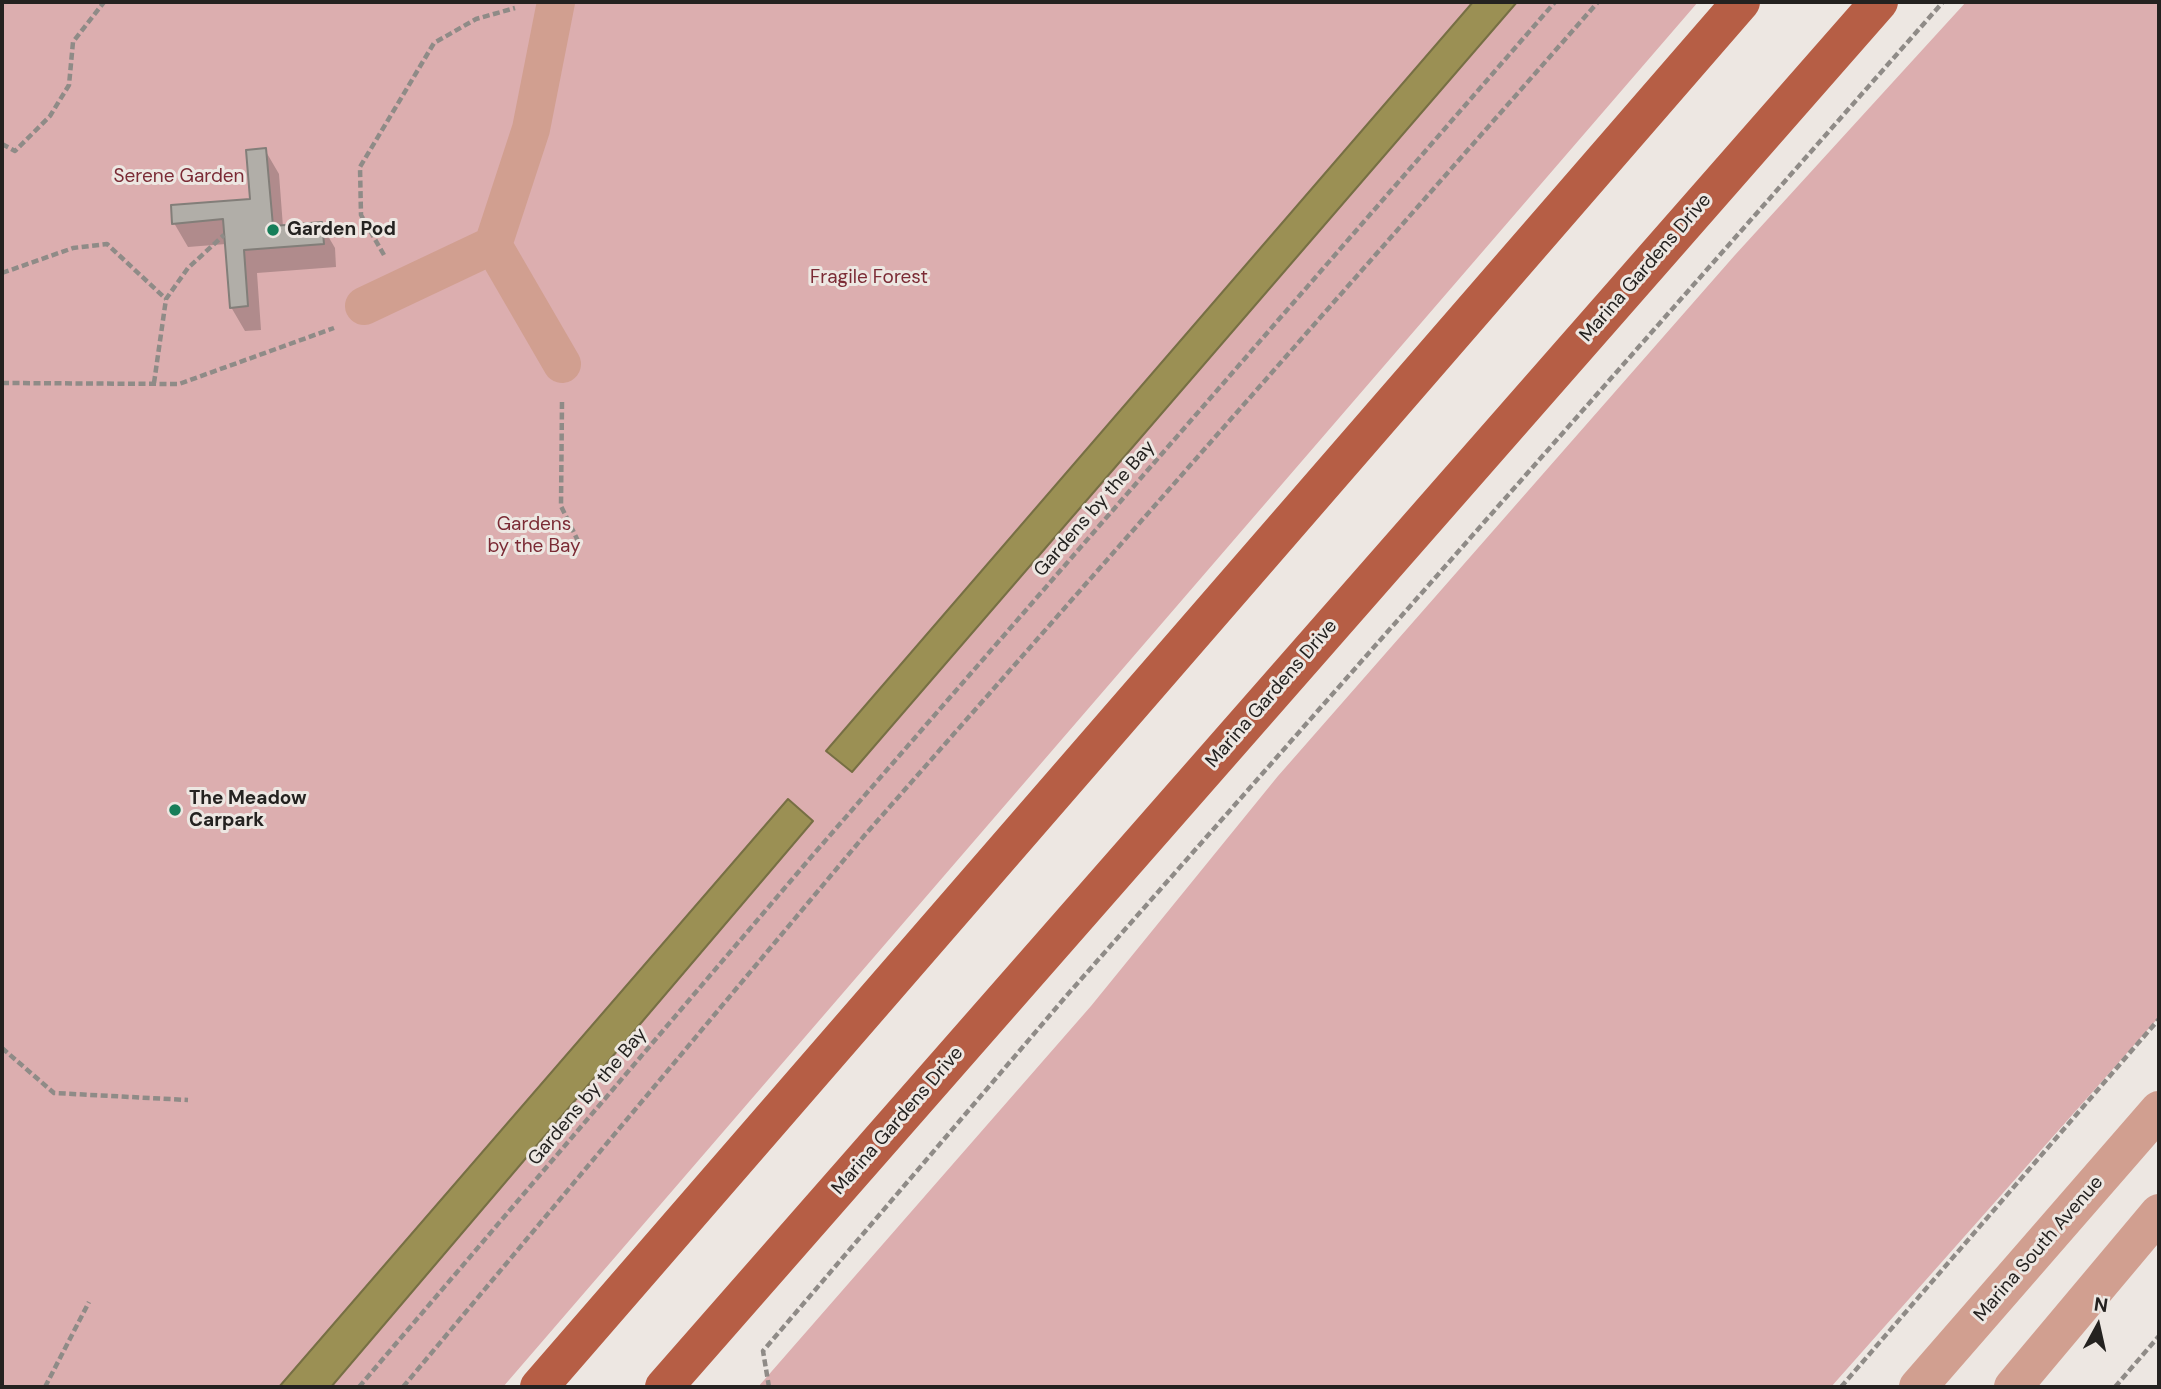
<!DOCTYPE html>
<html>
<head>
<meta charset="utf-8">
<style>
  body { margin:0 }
  #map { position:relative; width:2161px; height:1389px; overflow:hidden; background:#ede7e2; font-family:"DM Sans",sans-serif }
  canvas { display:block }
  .frame { position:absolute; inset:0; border:4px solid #242220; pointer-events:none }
  .north { position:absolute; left:2063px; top:1291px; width:70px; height:70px; -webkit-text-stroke:5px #ede7e2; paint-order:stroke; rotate:8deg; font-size:19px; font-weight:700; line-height:28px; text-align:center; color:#242220 }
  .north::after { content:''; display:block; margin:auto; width:24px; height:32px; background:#242220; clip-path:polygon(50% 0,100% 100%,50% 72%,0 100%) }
</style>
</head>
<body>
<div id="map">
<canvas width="2161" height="1389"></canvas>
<div class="frame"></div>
<div class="north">N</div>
</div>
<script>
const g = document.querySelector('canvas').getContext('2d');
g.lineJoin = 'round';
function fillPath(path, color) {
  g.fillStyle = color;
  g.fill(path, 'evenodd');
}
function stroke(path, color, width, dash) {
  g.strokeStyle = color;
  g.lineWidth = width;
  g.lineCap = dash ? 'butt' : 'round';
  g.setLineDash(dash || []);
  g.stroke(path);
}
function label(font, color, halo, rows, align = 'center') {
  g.font = font + ' "DM Sans",sans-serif';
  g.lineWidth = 6;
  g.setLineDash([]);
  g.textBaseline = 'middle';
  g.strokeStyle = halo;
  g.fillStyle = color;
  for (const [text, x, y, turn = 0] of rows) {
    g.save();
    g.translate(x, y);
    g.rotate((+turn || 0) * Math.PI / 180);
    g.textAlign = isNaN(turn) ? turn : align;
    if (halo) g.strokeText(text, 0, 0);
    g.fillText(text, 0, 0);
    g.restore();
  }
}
fillPath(new Path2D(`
  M 2,2 L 1698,2 L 503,1387 L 2,1387 Z
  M 1966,2 L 2159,2 L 2159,1017 L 1831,1387 L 758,1387 L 1091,1006 L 1278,776 L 1735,255 Z`), '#dcaeaf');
const water = new Path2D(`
  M 1473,2 L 1517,2 L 852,772 L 826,751 Z
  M 788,799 L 813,821 L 331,1387 L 279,1387 Z`);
fillPath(water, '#9b9054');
stroke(water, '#776f44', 2);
fillPath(new Path2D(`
  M 265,150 L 279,174 L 283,227 L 321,224 L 335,248 L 336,267 L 257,273 L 261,330 L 245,331 L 231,307 L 226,244 L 188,247 L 174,223 L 252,200 Z`), '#0003');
const building = new Path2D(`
  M 266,148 L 273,226 L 322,222 L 324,244 L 244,250 L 248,306 L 230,308 L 223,219 L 172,224 L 171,205 L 250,199 L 246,150 Z`);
fillPath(building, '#b1aea8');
stroke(building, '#827e79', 2);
stroke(new Path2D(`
  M 2,144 L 15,151 L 50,116 L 69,85 L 73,42 L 104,2
  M 384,255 L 361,215 L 360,167 L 434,43 L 476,19 L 515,8
  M 2,273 L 73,248 L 107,244 L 166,299
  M 2,383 L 179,384 L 334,328
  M 154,383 L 166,299 L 188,268 L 224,235
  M 562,402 L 561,506 L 578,541
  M 2,1048 L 54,1093 L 188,1100
  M 45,1387 L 89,1302
  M 359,1387 L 812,856 L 1555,2
  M 403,1387 L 864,836 L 1598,2
  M 769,1387 L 763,1351 L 1068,994 L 1943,2
  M 1841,1387 L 2159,1019
  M 2115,1387 L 2159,1336`), '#8f8b87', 4.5, [7, 3.5]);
stroke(new Path2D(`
  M 493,245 L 531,129 L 556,2
  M 364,306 L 493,245 L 562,364
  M 1918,1387 L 2159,1110
  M 2013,1387 L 2159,1213`), '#d19f90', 38);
stroke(new Path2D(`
  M 539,1387 L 1741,2
  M 664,1387 L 1879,2`), '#b65e45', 38);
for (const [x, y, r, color] of [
  [273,230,7,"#167e59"],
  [175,810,7,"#167e59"]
]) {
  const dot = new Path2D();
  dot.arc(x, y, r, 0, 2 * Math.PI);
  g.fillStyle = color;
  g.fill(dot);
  stroke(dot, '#ede7e2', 2.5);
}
label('19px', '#7b2b35', '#ede7e2', [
  ["Serene Garden",179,177],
  ["Fragile Forest",869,278],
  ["Gardens",534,525],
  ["by the Bay",534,547]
]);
label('bold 19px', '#242220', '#ede7e2', [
  ["Garden Pod",287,230],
  ["The Meadow",189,799],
  ["Carpark",189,821]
], 'left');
label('19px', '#242220', '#ede7e2', [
  ["Marina Gardens Drive",1646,268,-49],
  ["Gardens by the Bay",1095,509,-49],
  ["Marina Gardens Drive",1272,694,-49],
  ["Gardens by the Bay",588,1097,-50],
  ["Marina Gardens Drive",898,1121,-49],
  ["Marina South Avenue",2039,1249,-49]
]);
</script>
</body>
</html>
